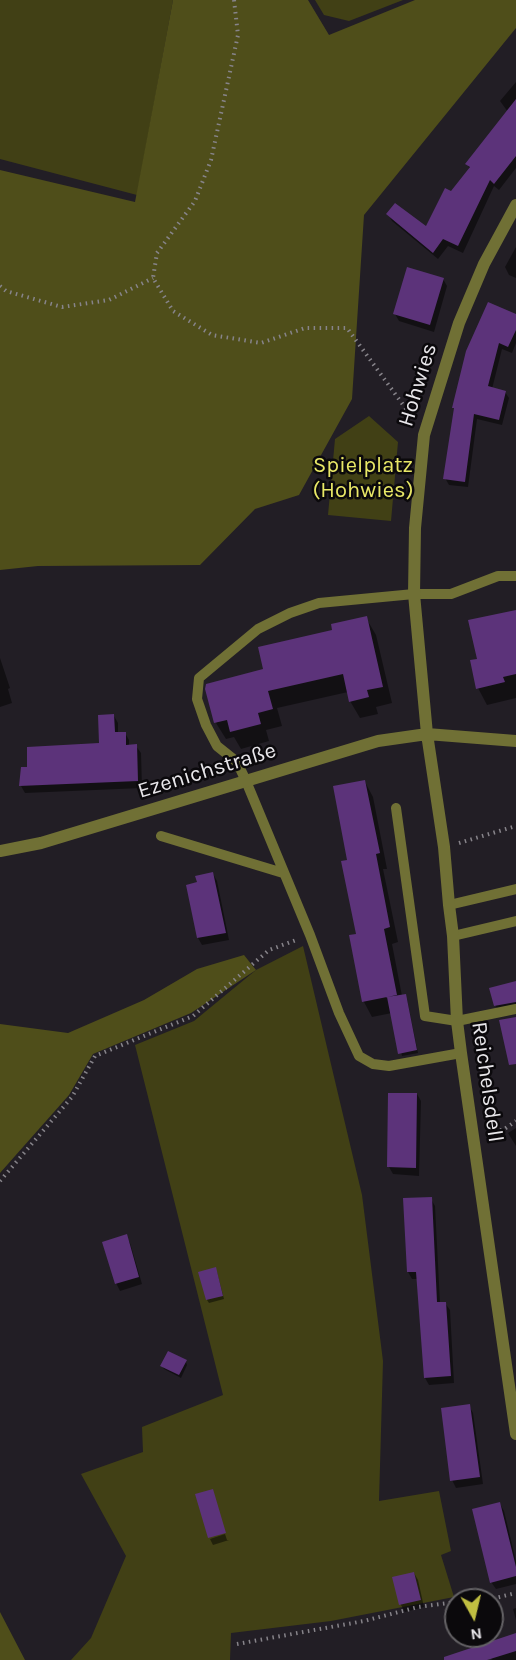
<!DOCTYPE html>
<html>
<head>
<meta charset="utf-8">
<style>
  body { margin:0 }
  #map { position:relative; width:516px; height:1660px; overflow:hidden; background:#221e25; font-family:Karla,sans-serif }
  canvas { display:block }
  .north { position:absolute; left:444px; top:1588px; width:60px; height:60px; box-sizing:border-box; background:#0b090c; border:2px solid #646265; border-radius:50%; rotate:172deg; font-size:16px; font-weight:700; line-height:24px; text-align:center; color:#e9e7eb }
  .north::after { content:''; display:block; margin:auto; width:21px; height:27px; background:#c0be41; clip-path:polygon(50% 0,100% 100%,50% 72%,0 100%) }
</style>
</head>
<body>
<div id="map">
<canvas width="516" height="1660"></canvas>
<div class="north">N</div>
</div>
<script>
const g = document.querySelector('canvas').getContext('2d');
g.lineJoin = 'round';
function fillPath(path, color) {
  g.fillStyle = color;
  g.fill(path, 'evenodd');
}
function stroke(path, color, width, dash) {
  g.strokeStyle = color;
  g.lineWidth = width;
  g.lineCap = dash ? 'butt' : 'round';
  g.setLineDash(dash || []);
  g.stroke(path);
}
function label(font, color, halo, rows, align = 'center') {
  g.font = font + ' Karla,sans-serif';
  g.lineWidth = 5;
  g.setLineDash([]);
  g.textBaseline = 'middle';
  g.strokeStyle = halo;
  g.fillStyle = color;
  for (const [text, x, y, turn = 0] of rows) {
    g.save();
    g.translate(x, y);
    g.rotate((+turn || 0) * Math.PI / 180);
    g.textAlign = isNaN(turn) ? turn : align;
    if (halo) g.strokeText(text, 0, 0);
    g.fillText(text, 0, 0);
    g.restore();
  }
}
fillPath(new Path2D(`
  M 0,0 L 173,0 L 137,195 L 0,159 Z
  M 315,0 L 403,0 L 349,21 L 324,15 Z
  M 369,416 L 398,442 L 391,521 L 328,515 L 335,439 Z
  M 303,946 L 362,1195 L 383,1361 L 379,1501 L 439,1491 L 451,1551 L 441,1555 L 454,1597 L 331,1621 L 231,1633 L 230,1660 L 71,1660 L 91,1638 L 126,1556 L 81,1474 L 143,1452 L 142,1427 L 223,1395 L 135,1045 L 194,1021 L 256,970 Z`), '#414015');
fillPath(new Path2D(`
  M 173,0 L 308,0 L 329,35 L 415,0 L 516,0 L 516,28 L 364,215 L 352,399 L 299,495 L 255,509 L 200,565 L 38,566 L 0,570 L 0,170 L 135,202 Z
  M 244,955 L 256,970 L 191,1013 L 93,1054 L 69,1095 L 0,1173 L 0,1024 L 68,1033 L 144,1000 L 197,969 Z
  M 0,1612 L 25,1660 L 0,1660 Z`), '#4f4e1a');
fillPath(new Path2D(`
  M 516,82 L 516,168 L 499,190 L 494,186 L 463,253 L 448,246 L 438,259 L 392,221 L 388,214 L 427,228 L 470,169 L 467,164 L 508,112 L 500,101 Z
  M 516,247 L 516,278 L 509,275 L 505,267 Z
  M 443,279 L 447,286 L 434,332 L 399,321 L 395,314 Z
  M 516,316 L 516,343 L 512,353 L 502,349 L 492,389 L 505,392 L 509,398 L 502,425 L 477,419 L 468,487 L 449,485 L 445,478 L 455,410 L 454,408 Z
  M 516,611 L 516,698 L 487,705 L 478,688 L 479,660 Z
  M 366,618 L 376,635 L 392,703 L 376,707 L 378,714 L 360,718 L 350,701 L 348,692 L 277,708 L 282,726 L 266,730 L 269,741 L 241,749 L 234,737 L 226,739 L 216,723 L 265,670 L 334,631 Z
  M 0,658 L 10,688 L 8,689 L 12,703 L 0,707 Z
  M 114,716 L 118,723 L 118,734 L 125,733 L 129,740 L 129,746 L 136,746 L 141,753 L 142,788 L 25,793 L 21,786 L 29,768 L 100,744 Z
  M 365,782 L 373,797 L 387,869 L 383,869 L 398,942 L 392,944 L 402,996 L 407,999 L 418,1053 L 402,1056 L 392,1013 L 372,1017 L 364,1002 L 351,936 L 357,935 L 349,861 Z
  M 213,874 L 217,881 L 229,940 L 202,945 L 198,938 L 198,884 Z
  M 516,982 L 516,1012 L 501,1015 L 495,1005 Z
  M 389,1094 L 417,1094 L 421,1101 L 419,1176 L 393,1174 L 389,1167 Z
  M 516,1128 L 516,1146 L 508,1133 Z
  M 431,1199 L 435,1206 L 440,1303 L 445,1303 L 450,1310 L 454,1383 L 429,1385 L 425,1378 L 418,1279 L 412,1279 L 408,1272 Z
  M 126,1236 L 130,1243 L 142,1284 L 120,1291 L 116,1283 Z
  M 217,1272 L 224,1299 L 209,1303 L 207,1300 Z
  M 186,1362 L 187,1365 L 181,1378 L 164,1369 L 162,1366 Z
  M 469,1406 L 473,1413 L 483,1484 L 456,1488 L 452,1480 Z
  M 500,1504 L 504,1511 L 516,1561 L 516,1584 L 496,1589 L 491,1582 Z
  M 225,1534 L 227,1540 L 229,1540 L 213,1545 L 210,1539 Z
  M 414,1573 L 418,1580 L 424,1607 L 405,1612 L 401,1605 L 394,1578 Z
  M 516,1608 L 516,1620 L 513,1609 Z
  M 516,1634 L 516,1660 L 492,1660 L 491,1659 Z`), '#0007');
fillPath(new Path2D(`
  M 516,99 L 516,156 L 494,184 L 490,180 L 458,246 L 443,239 L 433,253 L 386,214 L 395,203 L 426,226 L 445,188 L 451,191 L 470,167 L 465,164 Z
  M 407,267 L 444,278 L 430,325 L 393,314 Z
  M 488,302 L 516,314 L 516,330 L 508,347 L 499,343 L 488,386 L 506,391 L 499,420 L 474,414 L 465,482 L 443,479 L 454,408 L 452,408 L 466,351 Z
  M 516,610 L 516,674 L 503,677 L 505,682 L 476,689 L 470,660 L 477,659 L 468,620 Z
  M 367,616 L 383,687 L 367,690 L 369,697 L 349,702 L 343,674 L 268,691 L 273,709 L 258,713 L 261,724 L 230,732 L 227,720 L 214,723 L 205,689 L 206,684 L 263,669 L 258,647 L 332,630 L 331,624 Z
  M 114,714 L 115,732 L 126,732 L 126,745 L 137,744 L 138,781 L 19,786 L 21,767 L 27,767 L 27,747 L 99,743 L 98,715 Z
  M 365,780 L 380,853 L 376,854 L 390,927 L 384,929 L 397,995 L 362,1002 L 349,935 L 356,934 L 341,861 L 347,860 L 333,786 Z
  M 213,872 L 226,933 L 197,938 L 186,885 L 197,882 L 195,876 Z
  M 516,981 L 516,1002 L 494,1006 L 489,988 Z
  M 406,994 L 417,1050 L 398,1054 L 387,997 Z
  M 516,1017 L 516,1064 L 509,1065 L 499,1020 Z
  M 388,1093 L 417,1093 L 416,1168 L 387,1167 Z
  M 432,1197 L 437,1302 L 446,1302 L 451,1376 L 424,1378 L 416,1272 L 407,1272 L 403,1198 Z
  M 127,1234 L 139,1277 L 115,1284 L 102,1242 Z
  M 216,1267 L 223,1296 L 206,1300 L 198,1272 Z
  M 168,1351 L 187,1360 L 179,1375 L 160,1366 Z
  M 470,1404 L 480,1477 L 450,1481 L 441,1408 Z
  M 213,1489 L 226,1533 L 208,1538 L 195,1494 Z
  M 500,1502 L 516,1567 L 516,1576 L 490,1583 L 472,1509 Z
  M 414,1572 L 421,1600 L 399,1605 L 392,1577 Z
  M 516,1633 L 516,1651 L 487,1660 L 444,1660 L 444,1657 Z`), '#5c337a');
stroke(new Path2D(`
  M 234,0 L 238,35 L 211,160 L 195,201 L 157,253 L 153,278 L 173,311 L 212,335 L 261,343 L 305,328 L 347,328 L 412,417
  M 0,286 L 6,291 L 62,307 L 109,300 L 153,278
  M 459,843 L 516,826
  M 488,1131 L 503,1130 L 516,1121
  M 0,1181 L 72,1097 L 95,1056 L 193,1016 L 269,950 L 296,940
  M 487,1600 L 516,1593
  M 237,1644 L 364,1621 L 418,1607 L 456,1602`), '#87848a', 4, [1.5, 4.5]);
stroke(new Path2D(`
  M 396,808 L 425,1016 L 457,1021 L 516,1009
  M 161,836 L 283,873
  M 449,905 L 516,889
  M 453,936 L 516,921
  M 461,1053 L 389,1066 L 373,1064 L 359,1056 L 339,1013 L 310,935 L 246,781 L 237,762 L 217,746 L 206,725 L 197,699 L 199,678 L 258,629 L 290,613 L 319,603 L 414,594 L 451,594 L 498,576 L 516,576`), '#707035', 10);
stroke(new Path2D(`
  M 516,205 L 484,264 L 459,323 L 424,435 L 415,528 L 414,594 L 427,734 L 444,847 L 449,905 L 453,936 L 457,1021 L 461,1053 L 516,1434
  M 0,851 L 41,843 L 378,741 L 427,734 L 516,741`), '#707035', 12);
label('22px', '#e9e7eb', '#0b090c', [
  ["Hohwies",418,385,-73],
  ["Ezenichstraße",207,771,-17],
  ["Reichelsdell",487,1082,82]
]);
label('22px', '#e9e867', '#0b090c', [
  ["Spielplatz",363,466],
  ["(Hohwies)",363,491]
]);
</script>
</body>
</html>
